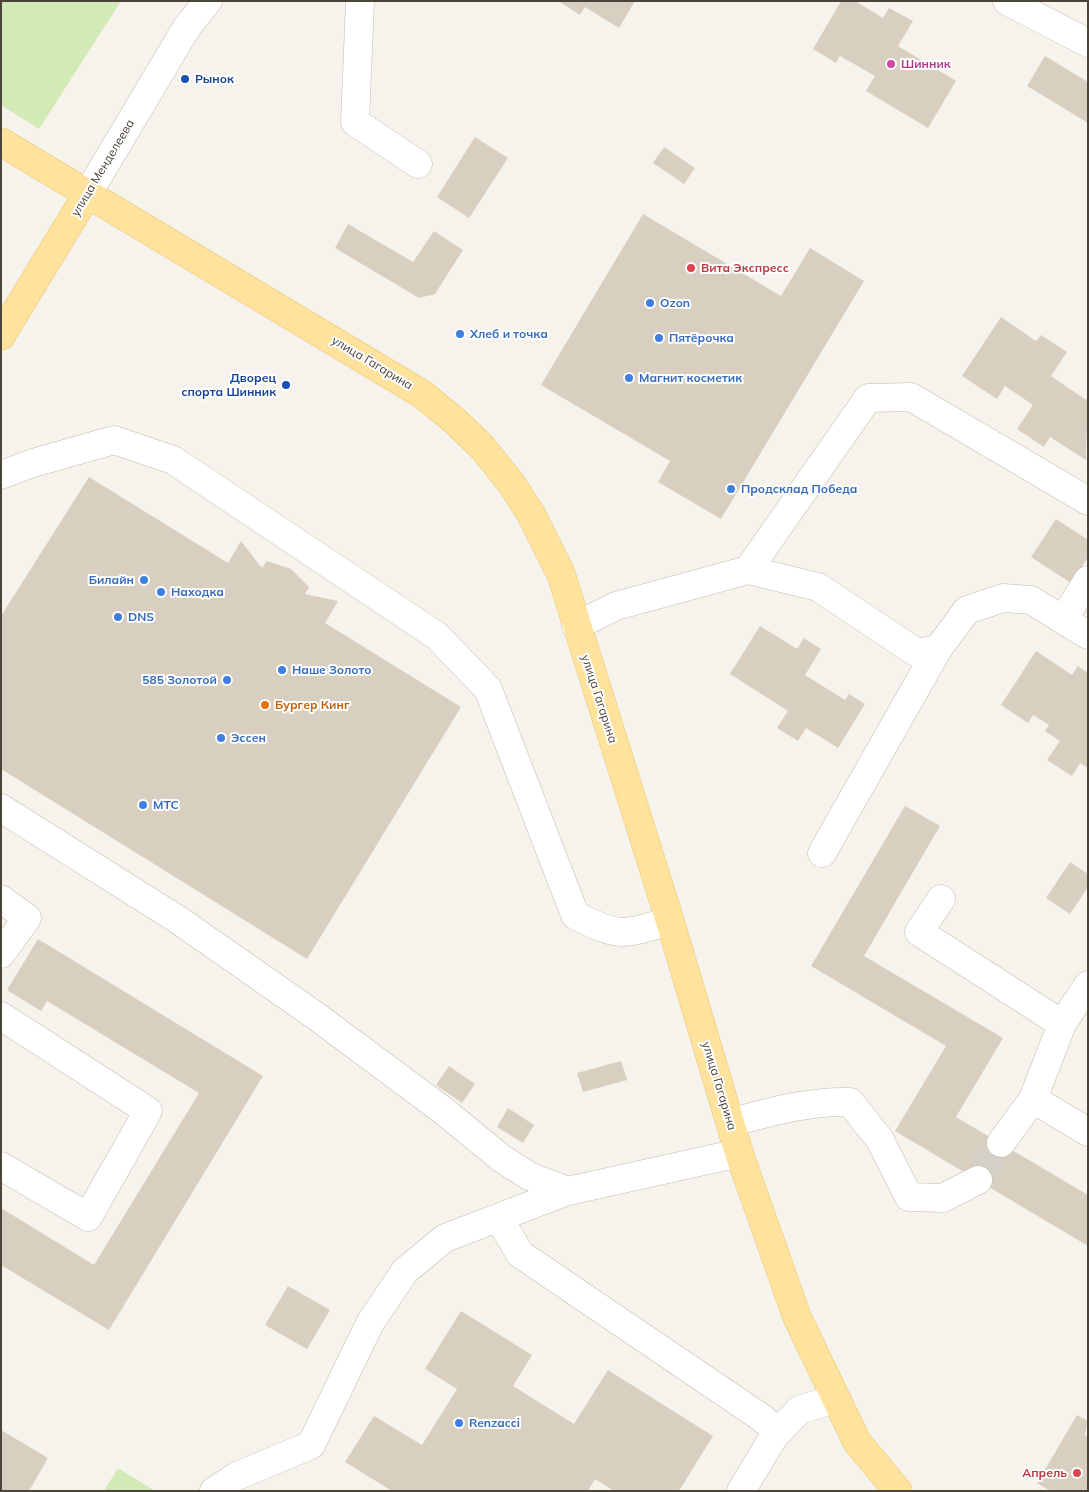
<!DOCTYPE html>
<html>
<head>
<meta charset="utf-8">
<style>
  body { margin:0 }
  #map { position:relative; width:1089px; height:1492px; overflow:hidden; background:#f6f3ec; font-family:Mulish,sans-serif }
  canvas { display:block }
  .frame { position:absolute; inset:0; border:2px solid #4b4439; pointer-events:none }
</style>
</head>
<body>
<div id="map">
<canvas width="1089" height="1492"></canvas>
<div class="frame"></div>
</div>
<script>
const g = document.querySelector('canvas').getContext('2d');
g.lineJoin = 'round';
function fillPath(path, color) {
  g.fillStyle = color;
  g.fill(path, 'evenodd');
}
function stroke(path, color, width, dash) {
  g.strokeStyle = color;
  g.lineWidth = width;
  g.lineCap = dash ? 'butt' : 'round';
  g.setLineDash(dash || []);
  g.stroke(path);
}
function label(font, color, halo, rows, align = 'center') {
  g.font = font + ' Mulish,sans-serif';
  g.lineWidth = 4;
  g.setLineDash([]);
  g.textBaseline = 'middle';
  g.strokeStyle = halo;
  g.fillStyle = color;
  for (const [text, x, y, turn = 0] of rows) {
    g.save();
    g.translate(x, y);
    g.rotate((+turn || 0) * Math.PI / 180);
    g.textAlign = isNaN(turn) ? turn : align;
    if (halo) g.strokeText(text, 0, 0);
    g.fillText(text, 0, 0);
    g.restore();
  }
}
fillPath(new Path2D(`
  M 1,1 L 121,1 L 39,129 L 1,105 Z
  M 118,1468 L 155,1491 L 104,1491 Z`), '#d2eab5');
fillPath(new Path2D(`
  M 558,1 L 635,1 L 619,28 L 585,7 L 580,15 Z
  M 841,1 L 855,1 L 883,18 L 889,8 L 913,21 L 898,46 L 956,81 L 928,128 L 866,91 L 875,76 L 840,56 L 836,63 L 813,49 Z
  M 1045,56 L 1088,82 L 1088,123 L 1027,86 Z
  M 475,137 L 508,158 L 469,218 L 437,197 Z
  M 664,147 L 695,168 L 684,184 L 653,163 Z
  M 643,214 L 781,296 L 810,248 L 864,281 L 721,519 L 658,482 L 670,461 L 541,385 Z
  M 348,224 L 413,262 L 434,231 L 463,250 L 435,294 L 419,298 L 335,248 Z
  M 1001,317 L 1036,341 L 1041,335 L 1067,352 L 1051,376 L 1086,400 L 1088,396 L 1086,460 L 1050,437 L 1044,447 L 1017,429 L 1033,405 L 1005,386 L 997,399 L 962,376 Z
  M 89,477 L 228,563 L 241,541 L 262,568 L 267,561 L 291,569 L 309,587 L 305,594 L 338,601 L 325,623 L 461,707 L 307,959 L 1,769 L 1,616 Z
  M 1056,519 L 1088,540 L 1088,557 L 1071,583 L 1031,557 Z
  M 760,626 L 797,649 L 804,638 L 821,649 L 805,675 L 845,700 L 849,694 L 865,704 L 838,748 L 806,728 L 798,741 L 777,728 L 788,711 L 730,674 Z
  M 1036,651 L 1072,675 L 1078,666 L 1088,673 L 1088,768 L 1080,763 L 1072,776 L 1047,760 L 1060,741 L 1045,731 L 1049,725 L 1033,715 L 1028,723 L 1001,705 Z
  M 905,806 L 940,826 L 864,956 L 1003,1038 L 956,1117 L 1088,1195 L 1088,1246 L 895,1131 L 946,1046 L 811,966 Z
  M 1070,862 L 1088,874 L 1088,887 L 1070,914 L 1046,898 Z
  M 38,939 L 263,1076 L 109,1330 L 1,1265 L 1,1208 L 94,1265 L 199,1093 L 47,1001 L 41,1011 L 7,990 Z
  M 621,1061 L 627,1080 L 583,1092 L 577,1073 Z
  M 449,1066 L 475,1084 L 462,1103 L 436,1085 Z
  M 508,1108 L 534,1125 L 523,1143 L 497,1127 Z
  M 288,1286 L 330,1310 L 307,1349 L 265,1325 Z
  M 461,1311 L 532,1355 L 513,1386 L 574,1424 L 608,1370 L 713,1436 L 679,1491 L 614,1491 L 595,1479 L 588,1491 L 392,1491 L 345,1462 L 374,1416 L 422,1445 L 457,1389 L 425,1369 Z
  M 1077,1415 L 1088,1421 L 1085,1435 L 1088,1436 L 1088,1491 L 1050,1491 L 1037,1483 Z
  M 1,1430 L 48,1458 L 29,1491 L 1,1491 Z`), '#d8cfc1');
stroke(new Path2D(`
  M 978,1180 L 1001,1143`), '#d4d0c8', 28, [28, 14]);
const minor = new Path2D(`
  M 360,1 L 355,122 L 418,164
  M 1007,1 L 1088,43
  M 88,193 L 187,27 L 208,1
  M 1,475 L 33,463 L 114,440 L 173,460 L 437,636 L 488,689 L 575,915 C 619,938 623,935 670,921
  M 748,570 L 868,398 L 911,397 L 1088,501
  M 1063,620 L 1088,635
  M 576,626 L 616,606 L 748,570 L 818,587 L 917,653 L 938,649 L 822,853
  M 938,649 L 967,610 L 1003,598 L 1031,600 L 1063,620 L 1088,580
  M 1,808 L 177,919 L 316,1016 L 445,1112 L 501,1158 L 529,1176 L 568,1191
  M 1,899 L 27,918 L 1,954
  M 941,899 L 919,932 L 1062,1024 L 1033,1099 L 1001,1143
  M 1,1016 L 148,1111 L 88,1217 L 1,1166
  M 1062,1024 L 1088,985
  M 1033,1099 L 1088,1132
  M 730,1123 C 770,1112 807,1101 850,1102 L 880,1140 L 909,1197 L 943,1198 L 978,1180
  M 499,1218 L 520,1254 L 762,1418 L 778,1432
  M 214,1491 L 237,1476 L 311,1445 L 370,1323 L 405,1271 L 445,1238 L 568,1191 L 739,1153
  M 741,1491 L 773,1438 L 799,1410 L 835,1399`);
const major = new Path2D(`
  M 1,142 L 422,394 L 455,421 L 482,447 L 511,483 L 531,514 L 561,574 L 670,921 L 739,1153 L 797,1317 L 857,1442 L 898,1491
  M 1,336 L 88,193`);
stroke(minor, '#c2bbae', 29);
stroke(major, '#e6c16a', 29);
stroke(minor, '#fff', 28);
stroke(major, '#ffe39c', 28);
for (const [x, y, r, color] of [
  [891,64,5,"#d1479c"],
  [185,79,5,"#1a4fb4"],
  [691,268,5,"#e0444e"],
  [650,303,5,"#3f7fe0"],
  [460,334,5,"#3f7fe0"],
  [659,338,5,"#3f7fe0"],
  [629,378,5,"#3f7fe0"],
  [286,385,5,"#1a4fb4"],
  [731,489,5,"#3f7fe0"],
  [144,580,5,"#3f7fe0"],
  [161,592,5,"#3f7fe0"],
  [118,617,5,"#3f7fe0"],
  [282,670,5,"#3f7fe0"],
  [227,680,5,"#3f7fe0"],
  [265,705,5,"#e8710a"],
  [221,738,5,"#3f7fe0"],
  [143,805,5,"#3f7fe0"],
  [459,1423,5,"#3f7fe0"],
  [1077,1473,5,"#e0444e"]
]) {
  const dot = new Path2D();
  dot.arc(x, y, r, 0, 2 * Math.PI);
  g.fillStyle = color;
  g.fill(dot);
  stroke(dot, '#fff', 2);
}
label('bold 12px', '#b23c85', '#fff', [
  ["Шинник",901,64]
], 'left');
label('bold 12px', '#164399', '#fff', [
  ["Рынок",195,79],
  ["Дворец",276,378,"right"],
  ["спорта Шинник",276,392,"right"]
], 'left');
label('12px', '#4b4439', '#fff', [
  ["улица Менделеева",103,168,-59],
  ["улица Гагарина",372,363,31],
  ["улица Гагарина",599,699,72],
  ["улица Гагарина",719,1086,73]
]);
label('bold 12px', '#be3a42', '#fff', [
  ["Вита Экспресс",701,268],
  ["Апрель",1067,1473,"right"]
], 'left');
label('bold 12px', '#366cbe', '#fff', [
  ["Ozon",660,303],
  ["Хлеб и точка",470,334],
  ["Пятёрочка",669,338],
  ["Магнит косметик",639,378],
  ["Продсклад Победа",741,489],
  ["Билайн",134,580,"right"],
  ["Находка",171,592],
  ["DNS",128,617],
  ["Наше Золото",292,670],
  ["585 Золотой",217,680,"right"],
  ["Эссен",231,738],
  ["МТС",153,805],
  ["Renzacci",469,1423]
], 'left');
label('bold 12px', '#c56008', '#fff', [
  ["Бургер Кинг",275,705]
], 'left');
</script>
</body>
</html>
